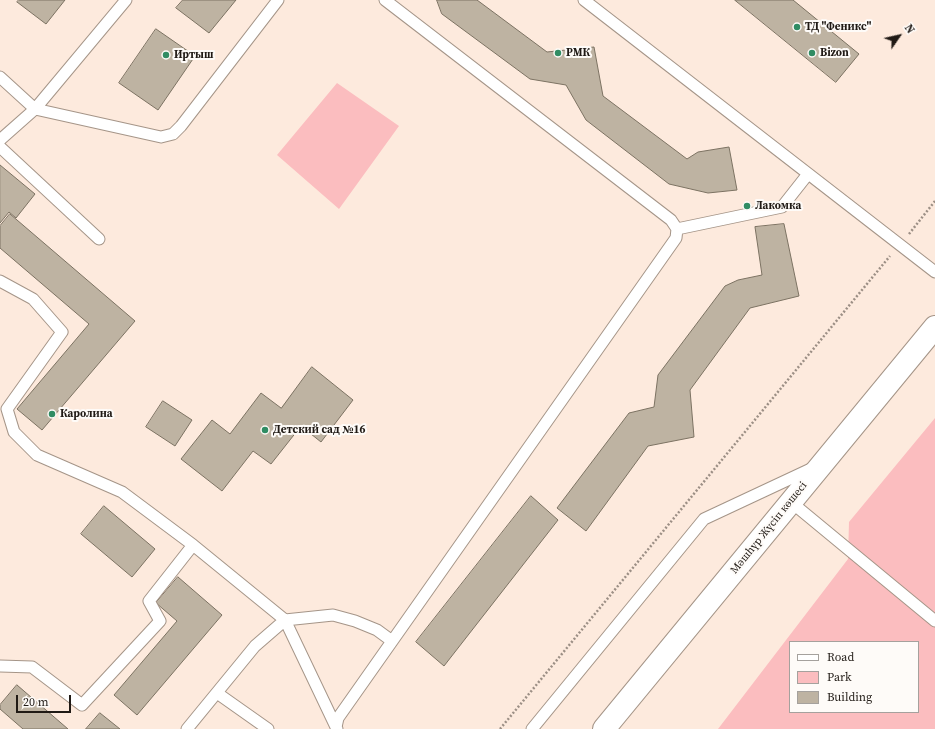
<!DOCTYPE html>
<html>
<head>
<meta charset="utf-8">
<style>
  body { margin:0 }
  #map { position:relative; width:935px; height:729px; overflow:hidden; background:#fdeadd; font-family:"Source Serif 4",serif }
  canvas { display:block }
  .legend { position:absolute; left:789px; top:641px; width:130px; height:72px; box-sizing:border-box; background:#fefbf8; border:1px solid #a5a19d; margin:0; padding:5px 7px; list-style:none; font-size:12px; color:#201a15 }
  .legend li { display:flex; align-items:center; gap:8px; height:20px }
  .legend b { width:20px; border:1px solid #a5a19d }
  .north { position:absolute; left:879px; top:16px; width:40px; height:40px; -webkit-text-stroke:3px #fefbf8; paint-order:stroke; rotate:56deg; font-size:11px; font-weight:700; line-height:16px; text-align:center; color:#201a15 }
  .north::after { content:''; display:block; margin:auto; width:14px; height:18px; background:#201a15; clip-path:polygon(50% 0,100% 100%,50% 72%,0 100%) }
  .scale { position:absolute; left:16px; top:695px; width:55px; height:18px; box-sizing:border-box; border:2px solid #201a15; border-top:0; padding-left:5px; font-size:12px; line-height:14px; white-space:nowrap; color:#201a15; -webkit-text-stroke:3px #fefbf8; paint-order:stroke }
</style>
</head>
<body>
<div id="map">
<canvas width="935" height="729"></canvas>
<ul class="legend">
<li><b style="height:5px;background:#fff"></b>Road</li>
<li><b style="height:11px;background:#fbbdbf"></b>Park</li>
<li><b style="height:11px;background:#beb3a2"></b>Building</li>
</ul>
<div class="north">N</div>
<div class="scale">20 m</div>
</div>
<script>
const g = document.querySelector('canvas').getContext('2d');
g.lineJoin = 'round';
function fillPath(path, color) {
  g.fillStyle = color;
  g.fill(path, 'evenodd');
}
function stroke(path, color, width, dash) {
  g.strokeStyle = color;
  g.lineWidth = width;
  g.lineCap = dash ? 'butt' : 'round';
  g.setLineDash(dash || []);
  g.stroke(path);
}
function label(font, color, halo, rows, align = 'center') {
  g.font = font + ' "Source Serif 4",serif';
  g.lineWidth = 4;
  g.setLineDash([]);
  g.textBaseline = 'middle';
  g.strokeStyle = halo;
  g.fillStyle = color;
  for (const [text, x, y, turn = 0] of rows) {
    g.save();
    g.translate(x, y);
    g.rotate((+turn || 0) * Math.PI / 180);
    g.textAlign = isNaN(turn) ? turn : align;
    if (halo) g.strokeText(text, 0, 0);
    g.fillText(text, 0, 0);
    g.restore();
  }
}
fillPath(new Path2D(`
  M 337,83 L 399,126 L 339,209 L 277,155 Z
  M 935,418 L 935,729 L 718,729 L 848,559 L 849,522 ZM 790,642 L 918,642 L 918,712 L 790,712 Z`), '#fbbdbf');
const building = new Path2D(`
  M 19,0 L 65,0 L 46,24 L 17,2 Z
  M 183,0 L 236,0 L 209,33 L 176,8 Z
  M 437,0 L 477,0 L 547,52 L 594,47 L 603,96 L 687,159 L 698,152 L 729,147 L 737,190 L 708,193 L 669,184 L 586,120 L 566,85 L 530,79 L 442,14 Z
  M 735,0 L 793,0 L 859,54 L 836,82 Z
  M 156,29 L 195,56 L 158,110 L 119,83 Z
  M 0,165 L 35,194 L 16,218 L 9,212 L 0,223 Z
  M 10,214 L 135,321 L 42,430 L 17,409 L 89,324 L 0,248 L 0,226 Z
  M 784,224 L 799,296 L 750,308 L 690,390 L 694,437 L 648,446 L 586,531 L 557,508 L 629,413 L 654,407 L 658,375 L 725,286 L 738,280 L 762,275 L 755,227 Z
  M 312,367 L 353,400 L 321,442 L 301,426 L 271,464 L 253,451 L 222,491 L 181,459 L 212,420 L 230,434 L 261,393 L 281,408 Z
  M 163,401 L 192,420 L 175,446 L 146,427 Z
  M 531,496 L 558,520 L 444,666 L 416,642 Z
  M 104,506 L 155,549 L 132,577 L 81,534 Z
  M 178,577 L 222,615 L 137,715 L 114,695 L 177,621 L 156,603 Z
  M 17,685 L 68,729 L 23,729 L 0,709 L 0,705 Z
  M 100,713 L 120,729 L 86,729 Z`);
fillPath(building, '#beb3a2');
stroke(building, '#7c7262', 1);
const service = new Path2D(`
  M 584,0 L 935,272
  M 0,77 L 35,109 L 126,0
  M 0,140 L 35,109 L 161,137 L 173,134 L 181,126 L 278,0
  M 0,147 L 99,239
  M 677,229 L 782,207 L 808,174
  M 0,281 L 33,299 L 62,332 L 7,409 L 14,432 L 37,455 L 122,492 L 193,545 L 285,620 L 336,727
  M 791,502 L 935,621
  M 0,666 L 32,667 L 82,705 L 160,621 L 149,601 L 193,545
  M 217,693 L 268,729
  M 187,729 L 255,646 L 285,620 L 333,615 L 355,621 L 377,630 L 392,641
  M 337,729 L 336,727 L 338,718 L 676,238 L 677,229 L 671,220 L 385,0
  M 532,729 L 704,519 L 813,468`);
const secondary = new Path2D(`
  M 604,729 L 935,327`);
stroke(service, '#a59588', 13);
stroke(secondary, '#a59588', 24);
stroke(new Path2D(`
  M 909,234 L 935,201
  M 500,729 L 890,256`), '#9c8f85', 2.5, [2, 2]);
stroke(service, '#fff', 11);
stroke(secondary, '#fff', 22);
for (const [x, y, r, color] of [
  [797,27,4,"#308c63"],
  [558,53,4,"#308c63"],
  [812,53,4,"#308c63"],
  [166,55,4,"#308c63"],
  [747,206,4,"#308c63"],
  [52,414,4,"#308c63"],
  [265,430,4,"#308c63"]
]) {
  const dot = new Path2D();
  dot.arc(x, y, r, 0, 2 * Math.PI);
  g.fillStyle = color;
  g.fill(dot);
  stroke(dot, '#fefbf8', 1.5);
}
label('bold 11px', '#201a15', '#fefbf8', [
  ["ТД \"Феникс\"",805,27],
  ["РМК",566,53],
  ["Bizon",820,53],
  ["Иртыш",174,55],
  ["Лакомка",755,206],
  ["Каролина",60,414],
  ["Детский сад №16",273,430]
], 'left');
label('11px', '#201a15', '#fefbf8', [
  ["Мәшһүр Жүсіп көшесі",769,528,-51]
]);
</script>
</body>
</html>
